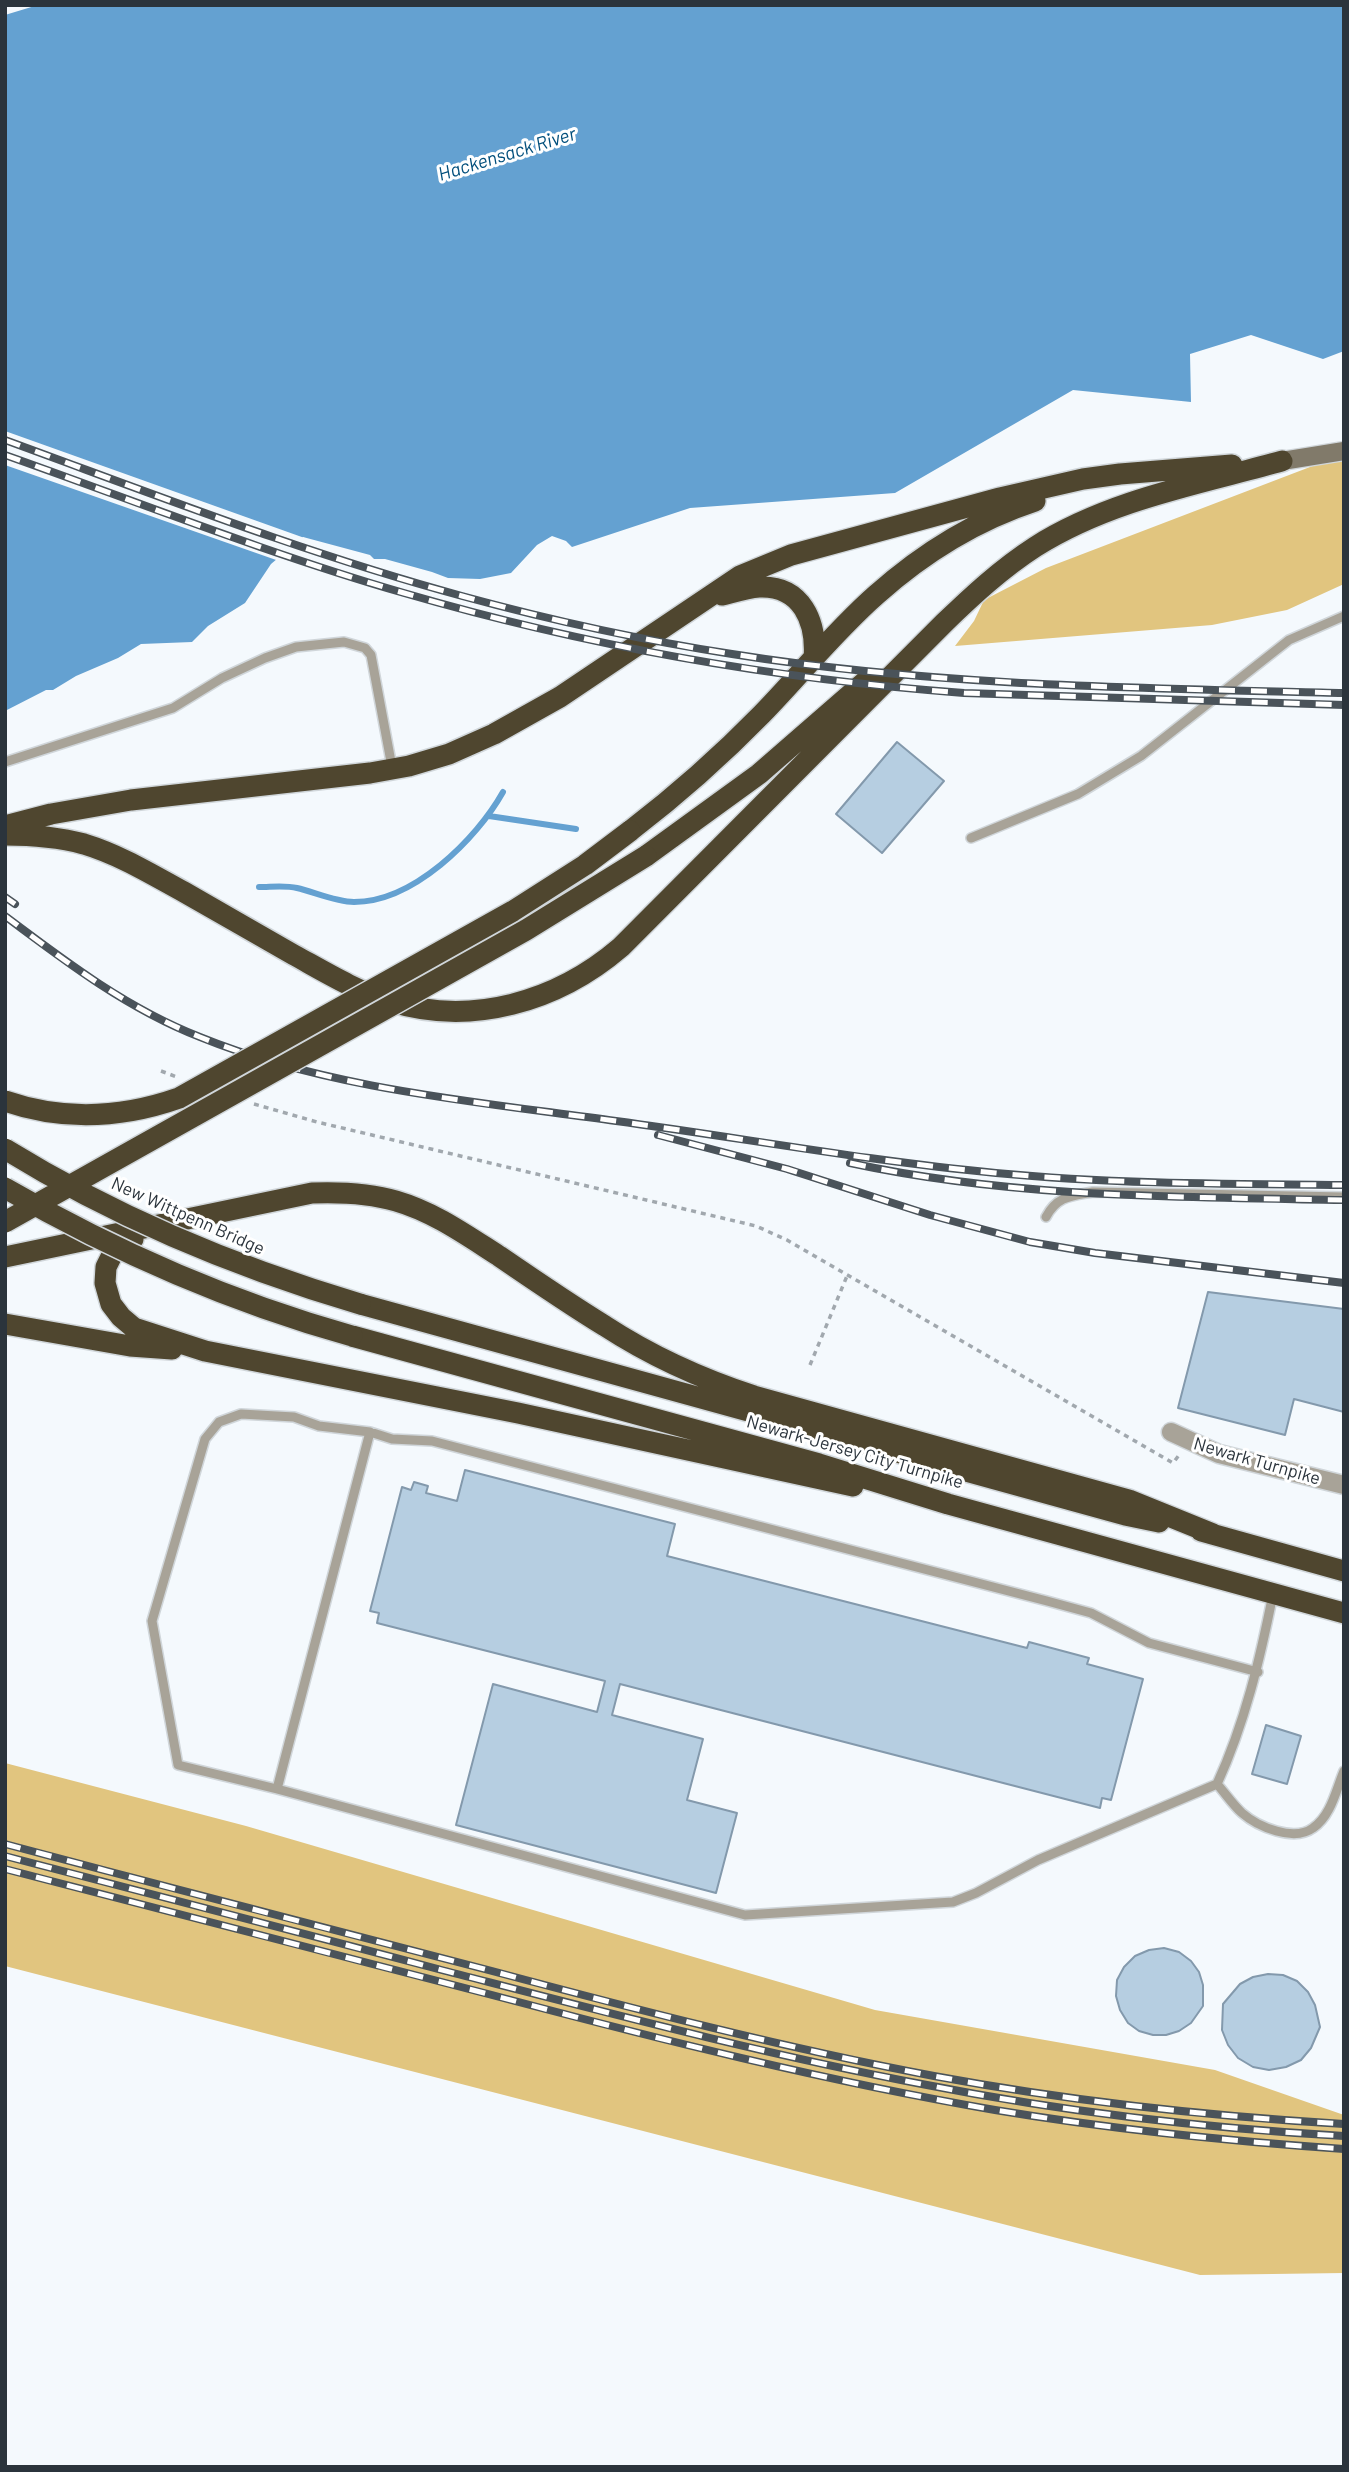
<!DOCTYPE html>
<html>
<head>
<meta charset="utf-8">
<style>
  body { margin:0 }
  #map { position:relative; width:1349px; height:2472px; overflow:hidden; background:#f4f9fd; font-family:Barlow,sans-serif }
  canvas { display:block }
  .frame { position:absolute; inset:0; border:7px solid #2b343c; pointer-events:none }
</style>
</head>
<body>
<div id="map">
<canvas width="1349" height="2472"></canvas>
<div class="frame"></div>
</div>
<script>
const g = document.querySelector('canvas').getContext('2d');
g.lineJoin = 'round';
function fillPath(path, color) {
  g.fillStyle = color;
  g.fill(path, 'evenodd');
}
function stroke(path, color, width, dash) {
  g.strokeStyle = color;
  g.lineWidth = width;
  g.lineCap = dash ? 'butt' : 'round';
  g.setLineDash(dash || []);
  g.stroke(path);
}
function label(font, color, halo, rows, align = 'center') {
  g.font = font + ' Barlow,sans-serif';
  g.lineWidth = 6;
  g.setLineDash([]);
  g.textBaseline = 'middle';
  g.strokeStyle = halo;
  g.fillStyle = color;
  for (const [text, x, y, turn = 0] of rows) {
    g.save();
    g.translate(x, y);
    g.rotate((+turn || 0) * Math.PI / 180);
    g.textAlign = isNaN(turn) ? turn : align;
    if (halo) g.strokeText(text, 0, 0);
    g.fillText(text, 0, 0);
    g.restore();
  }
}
fillPath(new Path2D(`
  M 1344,454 L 1344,584 L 1287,610 L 1212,625 L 955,646 L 974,621 L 984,600 L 1046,568 Z
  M 5,1763 L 246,1826 L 875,2010 L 1215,2070 L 1344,2115 L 1344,2273 L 1200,2275 L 5,1966 Z`), '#e1c57f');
fillPath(new Path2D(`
  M 38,5 L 1344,5 L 1344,351 L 1323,359 L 1251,335 L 1190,354 L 1191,402 L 1073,390 L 895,493 L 690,508 L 572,547 L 566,541 L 552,536 L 537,545 L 511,573 L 480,579 L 448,578 L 432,572 L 385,559 L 374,559 L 370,555 L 303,537 L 271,564 L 245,603 L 208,626 L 192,642 L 141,644 L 118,658 L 76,676 L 53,690 L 46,690 L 5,711 L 5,15 Z`), '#64a1d1');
fillPath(new Path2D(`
  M 5,431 L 341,551 L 304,541 L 279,561 L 5,465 Z`), '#f4f9fd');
stroke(new Path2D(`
  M 489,816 L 576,829
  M 259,887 C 271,887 285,885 297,888 C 314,892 336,902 354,902 C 413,902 476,840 503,792`), '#64a1d1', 6);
const building = new Path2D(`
  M 897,742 L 944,781 L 882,853 L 836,814 Z
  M 1208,1292 L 1344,1309 L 1344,1412 L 1294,1399 L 1285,1435 L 1178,1408 Z
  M 465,1470 L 675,1524 L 667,1556 L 1027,1648 L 1029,1642 L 1089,1658 L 1087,1664 L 1143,1679 L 1111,1800 L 1102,1798 L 1100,1808 L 620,1684 L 612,1715 L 703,1739 L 687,1800 L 737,1813 L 716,1893 L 456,1825 L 493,1684 L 597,1712 L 605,1681 L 377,1623 L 379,1613 L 370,1611 L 402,1487 L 411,1490 L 414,1482 L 428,1486 L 426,1493 L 457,1501 Z
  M 1266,1725 L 1301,1736 L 1287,1784 L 1252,1774 Z
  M 1164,1948 L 1179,1952 L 1191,1961 L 1199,1972 L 1203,1985 L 1203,2006 L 1191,2023 L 1179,2031 L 1166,2035 L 1153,2035 L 1139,2031 L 1128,2023 L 1120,2010 L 1116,1996 L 1117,1980 L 1124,1967 L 1135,1956 L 1149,1950 Z
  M 1268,1974 L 1283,1975 L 1297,1981 L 1308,1992 L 1315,2005 L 1320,2027 L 1311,2048 L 1301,2060 L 1286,2067 L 1269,2070 L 1253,2067 L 1238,2058 L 1228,2045 L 1222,2030 L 1223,2004 L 1240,1984 L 1253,1977 Z`);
fillPath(building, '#b6cee1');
stroke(building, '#8399ac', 2);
const lane = new Path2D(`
  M 5,762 L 173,708 L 222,678 L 265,658 L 296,647 L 344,642 L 365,648 L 371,655 L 392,767
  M 971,838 L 1078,794 L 1141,756 L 1289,640 L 1344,616
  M 1046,1217 C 1057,1196 1071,1196 1093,1192 L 1344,1197
  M 1258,1672 L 1149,1643 L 1091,1613 L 1047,1601 L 432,1441 L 392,1439 L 370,1432 L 277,1789 L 745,1915 L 953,1902 L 976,1893 L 1038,1860 L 1217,1784 C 1245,1723 1260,1659 1273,1594
  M 1217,1784 C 1225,1793 1233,1805 1242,1813 C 1258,1827 1294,1842 1313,1828 C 1331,1816 1336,1790 1344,1771
  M 277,1789 L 178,1765 L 152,1621 L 205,1439 L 219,1422 L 241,1414 L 294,1417 L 319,1426 L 370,1432`);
const street = new Path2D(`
  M 1171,1432 L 1219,1454 L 1344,1485`);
const secondary = new Path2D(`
  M 1282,461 L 1344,451`);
const highway = new Path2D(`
  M 722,595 C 734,592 747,588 759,587 C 802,585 817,622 814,659
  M 5,826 L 51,814 L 131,800 L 370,773 L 409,766 L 449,754 L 494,734 L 560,697 L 740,576 L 791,555 L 1000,498 L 1083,479 L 1120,474 L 1232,465
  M 630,831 C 677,795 721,756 762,714 C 800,675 835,631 876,595 C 922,554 977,520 1035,501
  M 5,835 C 32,835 58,837 84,844 C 120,855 151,874 184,892 C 221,913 257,934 294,955 C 325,972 356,991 389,1001 C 471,1027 557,1002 621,947 L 944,623 C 972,596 1001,569 1035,547 C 1109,500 1199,484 1282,461
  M 646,856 L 759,774 L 867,680
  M 133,1239 L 123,1243 L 112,1255 L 106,1267 L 105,1283 L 111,1304 L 121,1317 L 134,1328 L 205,1351 L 518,1413 L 853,1486
  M 5,1257 L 312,1193 C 340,1192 369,1193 396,1201 C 434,1212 466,1235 499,1256 C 534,1280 569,1304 605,1326 C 651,1356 702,1379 754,1396 L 1129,1500 L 1213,1534
  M 360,1304 L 1125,1515 L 1159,1522
  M 5,1324 L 130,1346 L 172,1349
  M 352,1336 L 819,1464 L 948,1504 L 1344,1613
  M 1201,1531 L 1344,1571`);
stroke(lane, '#d0d6da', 12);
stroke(street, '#d0d6da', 21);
stroke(secondary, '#d0d6da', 21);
stroke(highway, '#d0d6da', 24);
stroke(new Path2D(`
  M 161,1071 L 177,1077
  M 254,1104 L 317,1122 L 756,1226 L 787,1240 L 1173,1463 L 1179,1455
  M 810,1365 L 847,1276`), '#a1a8ae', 3.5, [5, 5]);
stroke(lane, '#a8a398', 9);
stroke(street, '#a8a398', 18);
stroke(secondary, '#817a6a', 18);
stroke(highway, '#4f462f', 21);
const rail = new Path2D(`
  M 5,440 C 156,495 307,554 462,596 C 550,620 641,640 732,654 C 934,686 1139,688 1344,693
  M 5,455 C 138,502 269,554 404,593 C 586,646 775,679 964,693 L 1344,705
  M 5,897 L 15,904
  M 5,916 C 66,962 128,1009 200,1037 C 328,1089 479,1102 616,1121 C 742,1138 869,1161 996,1173 C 1111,1184 1228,1184 1344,1185
  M 658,1135 L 787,1169 L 930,1215 L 1030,1242 L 1095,1253 L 1344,1283
  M 850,1163 C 1013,1198 1179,1197 1344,1200
  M 5,1844 C 167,1887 329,1929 492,1971 C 638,2010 785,2048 934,2076 C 1070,2101 1206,2116 1344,2124
  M 5,1856 C 150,1894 294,1931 438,1969 C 601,2011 762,2054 927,2085 C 1065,2112 1204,2128 1344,2136
  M 5,1869 C 167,1911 329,1953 492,1995 C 658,2039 825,2081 995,2110 C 1110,2129 1227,2141 1344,2149`);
stroke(rail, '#4a535a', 8);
stroke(rail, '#fff', 5, [16]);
const highwayBridge = new Path2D(`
  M 5,1101 C 63,1121 122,1118 179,1098 L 513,911 L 585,865 L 630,831
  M 5,1149 C 117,1218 235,1267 360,1304
  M 5,1188 C 114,1251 231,1302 352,1336
  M 5,1222 L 526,930 L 646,856`);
stroke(highwayBridge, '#d0d6da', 24, []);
stroke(highwayBridge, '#4f462f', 21);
label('18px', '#2b343c', '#fff', [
  ["New Wittpenn Bridge",188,1216,24],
  ["Newark-Jersey City Turnpike",855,1452,16],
  ["Newark Turnpike",1257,1461,16]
]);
label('italic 19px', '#024f7c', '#fff', [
  ["Hackensack River",507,154,-17]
]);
</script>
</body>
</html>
